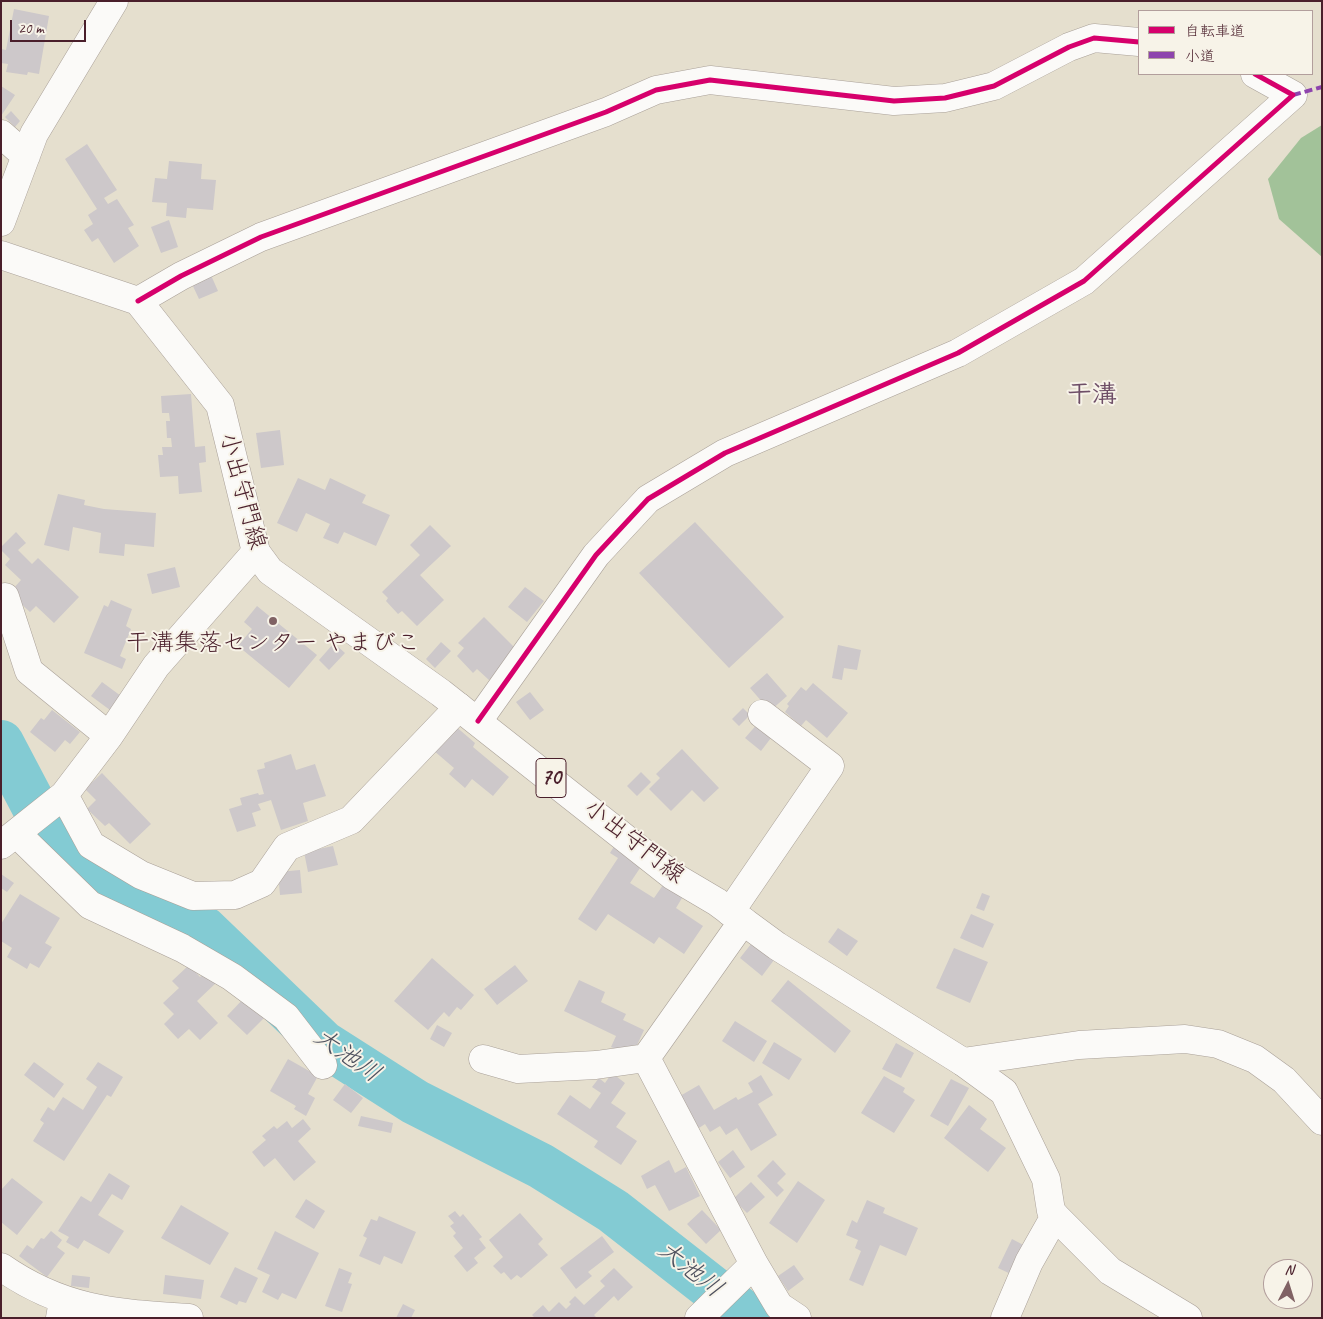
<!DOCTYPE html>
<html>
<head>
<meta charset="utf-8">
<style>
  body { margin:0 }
  #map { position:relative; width:1323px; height:1319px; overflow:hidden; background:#e5dfce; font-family:Caveat,"Klee One",sans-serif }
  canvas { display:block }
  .frame { position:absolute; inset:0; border:2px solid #4a1f2b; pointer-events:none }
  .legend { position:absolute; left:1138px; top:10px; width:175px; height:65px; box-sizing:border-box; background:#f7f3e8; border:1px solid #b29e9c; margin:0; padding:6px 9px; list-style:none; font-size:15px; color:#4a1f2b }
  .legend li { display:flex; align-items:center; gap:10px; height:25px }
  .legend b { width:25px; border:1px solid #b29e9c }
  .north { position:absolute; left:1263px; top:1259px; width:50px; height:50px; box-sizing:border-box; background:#f7f3e8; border:1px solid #b29e9c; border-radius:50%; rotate:5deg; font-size:14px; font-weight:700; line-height:20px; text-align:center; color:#4a1f2b }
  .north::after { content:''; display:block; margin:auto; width:18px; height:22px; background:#806264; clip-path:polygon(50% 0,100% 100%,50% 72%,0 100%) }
  .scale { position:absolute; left:10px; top:20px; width:76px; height:22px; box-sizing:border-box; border:2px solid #4a1f2b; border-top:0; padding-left:6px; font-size:15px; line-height:18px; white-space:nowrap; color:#4a1f2b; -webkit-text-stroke:4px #f7f3e8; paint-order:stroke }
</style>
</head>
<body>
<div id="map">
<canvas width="1323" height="1319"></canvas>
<div class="frame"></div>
<ul class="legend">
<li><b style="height:6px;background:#d6006c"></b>自転車道</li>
<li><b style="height:6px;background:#8e44ad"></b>小道</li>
</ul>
<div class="north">N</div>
<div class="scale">20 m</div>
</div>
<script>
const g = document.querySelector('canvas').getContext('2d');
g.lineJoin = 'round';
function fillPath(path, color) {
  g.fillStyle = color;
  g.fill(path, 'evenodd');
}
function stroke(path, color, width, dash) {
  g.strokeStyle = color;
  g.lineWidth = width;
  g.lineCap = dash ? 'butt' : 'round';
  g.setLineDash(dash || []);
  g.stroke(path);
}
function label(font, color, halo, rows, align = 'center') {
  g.font = font + ' Caveat,"Klee One",sans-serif';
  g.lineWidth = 4;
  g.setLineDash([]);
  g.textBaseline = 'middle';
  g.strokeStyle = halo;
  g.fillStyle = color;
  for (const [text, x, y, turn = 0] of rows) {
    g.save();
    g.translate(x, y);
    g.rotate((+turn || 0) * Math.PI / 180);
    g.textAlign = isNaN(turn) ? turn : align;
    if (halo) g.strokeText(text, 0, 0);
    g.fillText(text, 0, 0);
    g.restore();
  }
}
fillPath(new Path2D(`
  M 1322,125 L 1322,257 L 1279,219 L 1268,179 L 1301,138 Z`), '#a2c299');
stroke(new Path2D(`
  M 1,743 L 61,857 L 145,909 L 203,928 L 324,1044 L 415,1102 L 541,1166 L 613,1211 L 750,1318`), '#83cbd3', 46);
fillPath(new Path2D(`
  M 14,9 L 49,16 L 39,74 L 28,72 L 27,75 L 6,72 L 8,64 L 1,63 L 1,49 L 6,50 Z
  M 1,86 L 15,95 L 1,116 Z
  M 11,111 L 20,121 L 15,127 L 5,117 Z
  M 87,144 L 117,190 L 104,198 L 108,204 L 117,199 L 134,225 L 128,228 L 139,246 L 114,263 L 98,238 L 92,242 L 84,230 L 93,224 L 88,215 L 97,209 L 65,159 Z
  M 169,161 L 202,164 L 201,179 L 216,180 L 213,210 L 187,208 L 186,218 L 166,216 L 167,203 L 152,202 L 155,178 L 167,179 Z
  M 169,220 L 178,247 L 161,253 L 151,227 Z
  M 210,273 L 218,291 L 199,299 L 191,282 Z
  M 191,394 L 195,447 L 205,446 L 206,462 L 199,463 L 202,492 L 179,494 L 178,476 L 160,477 L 158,455 L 163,455 L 162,447 L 172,447 L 171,438 L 167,438 L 166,421 L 170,421 L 169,413 L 162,413 L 161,396 Z
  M 280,430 L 284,465 L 261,468 L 256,433 Z
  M 298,478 L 325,490 L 330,478 L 366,495 L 362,503 L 390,515 L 376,546 L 344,532 L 338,544 L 323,538 L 330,524 L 306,513 L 297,532 L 277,523 Z
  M 58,494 L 85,500 L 84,505 L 104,509 L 156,513 L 154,547 L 125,544 L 124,556 L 99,553 L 101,533 L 73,527 L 69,551 L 44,545 Z
  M 695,522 L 784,617 L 729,668 L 639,573 Z
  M 430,525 L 451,546 L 420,575 L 444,600 L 417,626 L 402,611 L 398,614 L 386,601 L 388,598 L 382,592 L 420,555 L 410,545 Z
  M 16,532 L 26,543 L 18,550 L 32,564 L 38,558 L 79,597 L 54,623 L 36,606 L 30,612 L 17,600 L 20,596 L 13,589 L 21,580 L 5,565 L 10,559 L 1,550 L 1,547 Z
  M 175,567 L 180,587 L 152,594 L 147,574 Z
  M 525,587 L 544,601 L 527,622 L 508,607 Z
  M 111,600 L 132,609 L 126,626 L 131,629 L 120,656 L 126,659 L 122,669 L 84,653 L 104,605 L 108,607 Z
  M 257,606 L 317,655 L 289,688 L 238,646 L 252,629 L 244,622 Z
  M 484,617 L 518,651 L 489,680 L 477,669 L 473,673 L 457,656 L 464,648 L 458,643 Z
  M 441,642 L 451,651 L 435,668 L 426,659 Z
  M 334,643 L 345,653 L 329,670 L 319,660 Z
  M 838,645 L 861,650 L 857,670 L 844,668 L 842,680 L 832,678 Z
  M 767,673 L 787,696 L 770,711 L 750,688 Z
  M 102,682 L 121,696 L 110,710 L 91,696 Z
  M 813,683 L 848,713 L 827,738 L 806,720 L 801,726 L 785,712 L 789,706 L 787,704 L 801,687 L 806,691 Z
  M 530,692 L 544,710 L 530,720 L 516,702 Z
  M 743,708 L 750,715 L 739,726 L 732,719 Z
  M 52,710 L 80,732 L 70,744 L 65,740 L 55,752 L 30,732 L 41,718 L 44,720 Z
  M 759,722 L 774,734 L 761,751 L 745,738 Z
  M 454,725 L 475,743 L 473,747 L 509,777 L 493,796 L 472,779 L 465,788 L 449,774 L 454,768 L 433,750 Z
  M 682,749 L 719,788 L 704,802 L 692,790 L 671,811 L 649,789 L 660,778 L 656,774 Z
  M 291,754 L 296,770 L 315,764 L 326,796 L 303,803 L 308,821 L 281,830 L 271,800 L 258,804 L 261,810 L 252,813 L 256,826 L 237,832 L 229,809 L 242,805 L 240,798 L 258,793 L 259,795 L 264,794 L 257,770 L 265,768 L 264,763 Z
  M 641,772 L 651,782 L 637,796 L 627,786 Z
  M 102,773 L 151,824 L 130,844 L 109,823 L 105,826 L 87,809 L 96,800 L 85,789 Z
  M 618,840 L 646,859 L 630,883 L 654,898 L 663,885 L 682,898 L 676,908 L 703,926 L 684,954 L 659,937 L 654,944 L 608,914 L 596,931 L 578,919 L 618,858 L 610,853 Z
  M 333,846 L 338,865 L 308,872 L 304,852 Z
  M 300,870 L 302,893 L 280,895 L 278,872 Z
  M 1,874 L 14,883 L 7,892 L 1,888 Z
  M 982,893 L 990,896 L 984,911 L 976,908 Z
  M 20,894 L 60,918 L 45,943 L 52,947 L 39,968 L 30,963 L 27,969 L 7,957 L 12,948 L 1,941 L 1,924 Z
  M 971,914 L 994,924 L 983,948 L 960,938 Z
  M 838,928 L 858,941 L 847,956 L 828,942 Z
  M 755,939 L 777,956 L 762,976 L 740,958 Z
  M 954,948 L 988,962 L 970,1003 L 936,988 Z
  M 432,958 L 474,995 L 461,1010 L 457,1007 L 449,1017 L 444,1012 L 428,1030 L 394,1001 Z
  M 189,965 L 200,977 L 207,971 L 217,982 L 197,1001 L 218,1023 L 200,1040 L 189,1029 L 178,1039 L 164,1024 L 174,1014 L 163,1003 L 179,988 L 172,981 Z
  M 515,965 L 528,981 L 497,1005 L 484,989 Z
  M 579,980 L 605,992 L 601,1002 L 626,1014 L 623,1020 L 644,1030 L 632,1056 L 611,1047 L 616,1036 L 564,1011 Z
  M 788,980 L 851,1031 L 835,1053 L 771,1001 Z
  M 246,996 L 266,1016 L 247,1035 L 227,1016 Z
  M 735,1021 L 767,1041 L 754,1062 L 722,1041 Z
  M 437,1025 L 452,1033 L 444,1047 L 430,1039 Z
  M 774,1042 L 802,1059 L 789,1080 L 762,1063 Z
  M 896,1043 L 914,1053 L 901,1078 L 882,1069 Z
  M 288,1059 L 318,1076 L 308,1094 L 315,1098 L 306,1116 L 294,1109 L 296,1106 L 270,1091 Z
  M 34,1062 L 64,1084 L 54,1098 L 24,1075 Z
  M 98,1062 L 123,1077 L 111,1097 L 107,1095 L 64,1161 L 33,1141 L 44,1123 L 40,1120 L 48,1107 L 54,1111 L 63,1097 L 83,1110 L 97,1087 L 86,1079 Z
  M 612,1073 L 625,1083 L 611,1103 L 626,1113 L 616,1127 L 637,1141 L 621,1165 L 594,1147 L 598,1141 L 557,1114 L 570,1095 L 590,1109 L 601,1093 L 592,1087 L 599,1078 L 605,1083 Z
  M 761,1075 L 773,1095 L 758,1104 L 777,1135 L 751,1151 L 737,1128 L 726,1135 L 720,1126 L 710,1132 L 705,1124 L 699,1128 L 680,1096 L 699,1085 L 714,1110 L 736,1097 L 738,1100 L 753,1092 L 748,1083 Z
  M 884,1076 L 905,1088 L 903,1092 L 915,1100 L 894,1133 L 861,1113 Z
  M 951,1079 L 969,1088 L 948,1126 L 930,1116 Z
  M 345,1084 L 363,1098 L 351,1113 L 333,1100 Z
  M 969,1105 L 987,1119 L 980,1129 L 1006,1148 L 988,1172 L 944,1138 Z
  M 361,1116 L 393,1123 L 391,1133 L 358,1126 Z
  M 303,1119 L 311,1129 L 298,1141 L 316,1162 L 294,1181 L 275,1158 L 264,1167 L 252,1152 L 266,1140 L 262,1136 L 274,1126 L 277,1129 L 287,1121 L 292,1128 Z
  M 733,1150 L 745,1167 L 730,1178 L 718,1162 Z
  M 669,1160 L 675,1173 L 686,1167 L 700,1196 L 669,1211 L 655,1185 L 647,1189 L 641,1176 Z
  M 773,1160 L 786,1174 L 777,1183 L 784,1190 L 777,1197 L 757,1176 Z
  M 109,1173 L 130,1186 L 122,1200 L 112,1194 L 98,1215 L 124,1231 L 109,1254 L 84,1240 L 78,1249 L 66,1242 L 69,1237 L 58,1231 L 81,1196 L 91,1202 Z
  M 12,1178 L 43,1202 L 17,1235 L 1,1222 L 1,1190 Z
  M 798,1181 L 825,1200 L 797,1243 L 769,1223 Z
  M 751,1182 L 765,1197 L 747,1213 L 733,1199 Z
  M 306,1199 L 325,1211 L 314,1229 L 295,1217 Z
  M 867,1200 L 885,1208 L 883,1213 L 918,1228 L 906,1256 L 880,1245 L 863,1286 L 849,1280 L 861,1251 L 855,1248 L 858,1240 L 846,1235 L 852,1220 L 857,1223 Z
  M 181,1205 L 229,1233 L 210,1265 L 161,1238 Z
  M 702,1210 L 721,1230 L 706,1244 L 687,1224 Z
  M 455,1211 L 460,1217 L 463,1214 L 482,1237 L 479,1239 L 486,1248 L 474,1258 L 478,1263 L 467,1272 L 454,1256 L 463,1248 L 453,1236 L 456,1233 L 450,1226 L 454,1223 L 448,1216 Z
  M 520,1213 L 543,1239 L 538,1244 L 548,1255 L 521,1278 L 517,1275 L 511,1280 L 504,1272 L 501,1274 L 493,1266 L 503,1257 L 489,1240 Z
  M 379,1216 L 416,1232 L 402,1264 L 384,1256 L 380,1265 L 359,1256 L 367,1238 L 363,1236 L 371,1219 L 377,1221 Z
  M 51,1231 L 62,1240 L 57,1247 L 65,1253 L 47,1277 L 19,1256 L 27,1245 L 33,1249 L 41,1238 L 44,1239 Z
  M 275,1231 L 319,1253 L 296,1299 L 282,1293 L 278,1300 L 262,1292 L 270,1275 L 257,1269 Z
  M 602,1236 L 614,1252 L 588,1272 L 592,1276 L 576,1289 L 560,1268 Z
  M 1012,1239 L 1033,1250 L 1015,1276 L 998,1268 Z
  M 794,1265 L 804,1279 L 788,1291 L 778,1276 Z
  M 235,1267 L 258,1278 L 246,1303 L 239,1301 L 237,1305 L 220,1297 Z
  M 339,1268 L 352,1273 L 348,1283 L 352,1284 L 342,1312 L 325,1306 Z
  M 614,1268 L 633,1287 L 618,1301 L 614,1296 L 594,1315 L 597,1318 L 535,1318 L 532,1315 L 543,1305 L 549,1312 L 559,1302 L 566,1309 L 571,1304 L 569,1302 L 575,1296 L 584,1305 L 605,1286 L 600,1281 Z
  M 72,1275 L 90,1277 L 89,1288 L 71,1286 Z
  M 165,1275 L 204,1280 L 201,1299 L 163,1294 Z
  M 403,1304 L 415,1310 L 411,1318 L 396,1318 Z`), '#cdc8ca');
const street = new Path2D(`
  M 1,134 L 26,156
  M 1,222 L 34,134 L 114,1
  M 138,301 L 181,276 L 261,237 L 606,112 L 656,90 L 710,80 L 894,101 L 945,98 L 994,86 L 1069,47 L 1094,38 L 1139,42
  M 5,597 L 29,671 L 109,736
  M 478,721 L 596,555 L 648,499 L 725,453 L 958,353 L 1084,281 L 1293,95 L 1255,74
  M 64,795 L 91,845 L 141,875 L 193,896 L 235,895 L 262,883 L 287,847 L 351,820 L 459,707
  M 17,834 L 90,905 L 182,948 L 232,977 L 286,1017 L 323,1065
  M 1,845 L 64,795 L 109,736 L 156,666 L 256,552
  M 730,912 L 830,766 L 762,714
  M 743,921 L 646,1058 L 754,1264 L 779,1306 L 797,1318
  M 483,1059 L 518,1069 L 596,1065 L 646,1058
  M 963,1062 L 1079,1045 L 1185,1039 L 1218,1044 L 1255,1059 L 1284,1080 L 1322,1121
  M 1055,1216 L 1110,1271 L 1188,1318
  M 60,1318 L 63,1301
  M 699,1318 L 754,1264`);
const primary = new Path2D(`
  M 1,255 L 138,301 L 220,405 L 256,552 L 270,571 L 441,693 L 673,876 L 717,902 L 777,946 L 963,1062 L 1004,1092 L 1046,1179 L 1051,1211 L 1055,1216 L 1029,1262 L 1005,1318
  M 1,1267 C 64,1311 116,1313 189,1318`);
stroke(street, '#a9a098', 29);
stroke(primary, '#a9a098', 29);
stroke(street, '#fbfaf8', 28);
stroke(primary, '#fbfaf8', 28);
stroke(new Path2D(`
  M 1293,95 L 1322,87`), '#8e44ad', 4, [8, 4]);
stroke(new Path2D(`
  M 138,301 L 181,276 L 261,237 L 606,112 L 656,90 L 710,80 L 894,101 L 945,98 L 994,86 L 1069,47 L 1094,38 L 1139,42
  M 478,721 L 596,555 L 648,499 L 725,453 L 958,353 L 1084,281 L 1293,95 L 1255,74`), '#d6006c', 5);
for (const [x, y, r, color] of [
  [273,621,5,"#806264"]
]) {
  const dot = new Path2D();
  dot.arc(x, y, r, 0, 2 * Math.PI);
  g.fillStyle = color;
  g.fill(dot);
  stroke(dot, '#f7f3e8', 2);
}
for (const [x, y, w] of [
  [551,778,30]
]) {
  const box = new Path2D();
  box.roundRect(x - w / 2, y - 19.5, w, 39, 4);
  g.fillStyle = '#f7f3e8';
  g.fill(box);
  stroke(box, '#4a1f2b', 1);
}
label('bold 22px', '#4a1f2b', null, [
  ["70",551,778]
]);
label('24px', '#4a1f2b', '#f7f3e8', [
  ["小出守門線",242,491,75],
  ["小出守門線",634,842,38]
]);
label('24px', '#4a1f2b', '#f7f3e8', [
  ["干溝集落センター やまびこ",273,644]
]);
label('bold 25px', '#6e4e67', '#f7f3e8', [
  ["干溝",1092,395]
]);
label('italic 25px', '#4e505e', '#f7f3e8', [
  ["大池川",347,1056,35],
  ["大池川",690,1270,38]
]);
</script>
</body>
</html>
